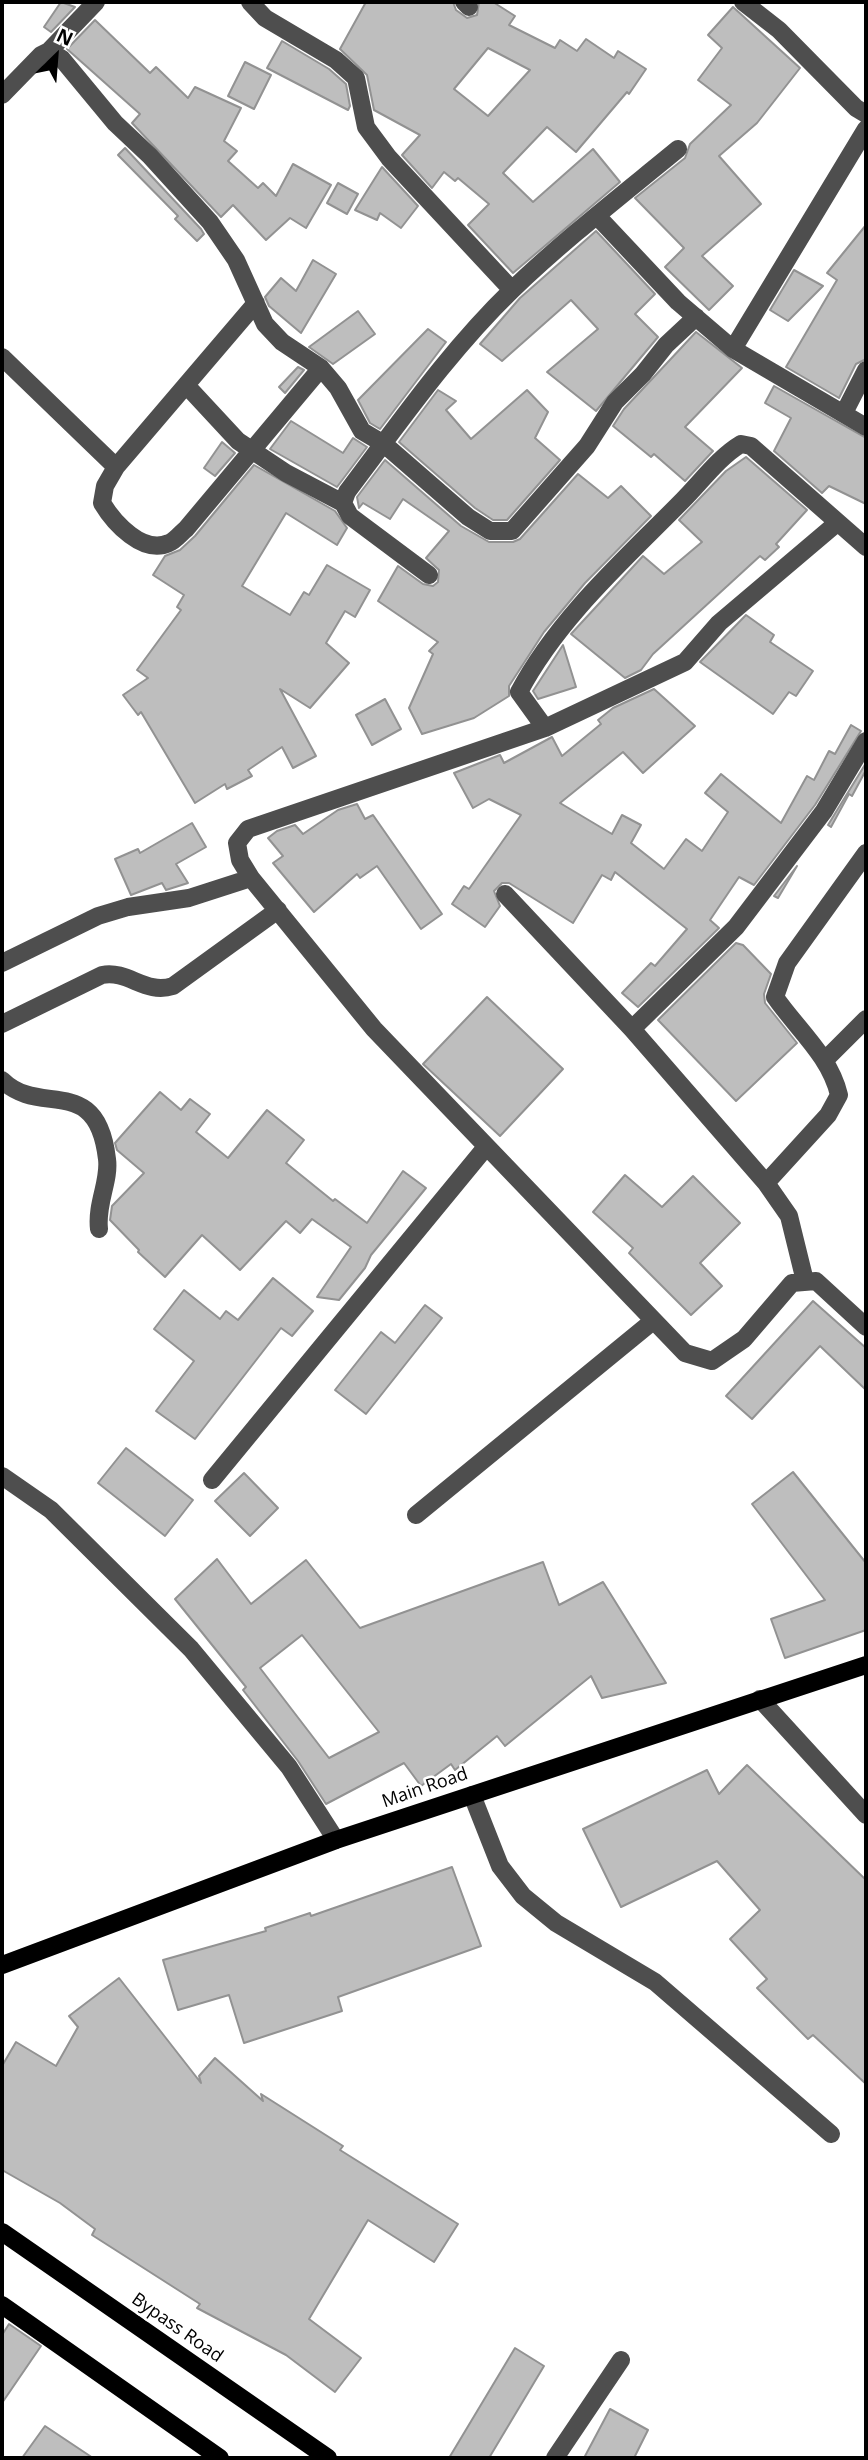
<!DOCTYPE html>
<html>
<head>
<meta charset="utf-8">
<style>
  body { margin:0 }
  #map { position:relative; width:868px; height:2460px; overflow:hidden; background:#fff; font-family:"Open Sans",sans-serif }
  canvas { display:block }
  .frame { position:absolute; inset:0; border:4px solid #000; pointer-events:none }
  .north { position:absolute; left:21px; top:21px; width:70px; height:70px; -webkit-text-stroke:5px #fff; paint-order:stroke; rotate:25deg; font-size:19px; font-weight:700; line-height:28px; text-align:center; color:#000 }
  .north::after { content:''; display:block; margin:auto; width:24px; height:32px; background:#000; clip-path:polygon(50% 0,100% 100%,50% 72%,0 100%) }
</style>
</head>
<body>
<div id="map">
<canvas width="868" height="2460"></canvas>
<div class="frame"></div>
<div class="north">N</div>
</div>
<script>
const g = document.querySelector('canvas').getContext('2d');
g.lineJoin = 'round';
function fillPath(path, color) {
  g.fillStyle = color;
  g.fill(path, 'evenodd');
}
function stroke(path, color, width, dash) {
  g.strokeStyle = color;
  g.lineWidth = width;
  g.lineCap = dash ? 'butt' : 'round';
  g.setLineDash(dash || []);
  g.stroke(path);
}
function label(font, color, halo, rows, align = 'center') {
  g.font = font + ' "Open Sans",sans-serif';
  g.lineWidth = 5;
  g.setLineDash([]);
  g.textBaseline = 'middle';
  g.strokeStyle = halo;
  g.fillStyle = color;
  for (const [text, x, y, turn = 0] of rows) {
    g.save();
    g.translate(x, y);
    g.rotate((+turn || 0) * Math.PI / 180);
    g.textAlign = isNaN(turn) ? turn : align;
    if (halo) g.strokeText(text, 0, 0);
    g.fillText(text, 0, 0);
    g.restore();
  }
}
const building = new Path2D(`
  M 61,2 L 75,7 L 51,32 L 44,27 Z
  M 366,2 L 453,2 L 456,10 L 467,18 L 477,15 L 479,2 L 493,2 L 515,16 L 509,25 L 555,48 L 560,40 L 577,51 L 586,39 L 614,58 L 618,51 L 646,69 L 629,94 L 627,92 L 576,152 L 547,127 L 503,173 L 533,202 L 593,149 L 620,182 L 513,273 L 468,225 L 489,204 L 458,178 L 455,181 L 444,172 L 432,188 L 402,155 L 420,135 L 374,110 L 367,75 L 340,49 ZM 488,48 L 530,70 L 488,116 L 454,89 Z
  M 733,7 L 800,68 L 757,123 L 719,156 L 761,204 L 702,256 L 733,286 L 709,310 L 665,267 L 684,248 L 635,198 L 685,158 L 690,144 L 731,105 L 698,80 L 722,48 L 708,35 Z
  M 95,20 L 150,73 L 156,67 L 188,98 L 195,87 L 241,108 L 224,141 L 237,151 L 228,161 L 258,188 L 263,183 L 276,196 L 293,164 L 331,185 L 306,228 L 290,218 L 266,240 L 233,205 L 221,217 L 132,123 L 140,114 L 67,49 Z
  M 282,41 L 329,69 L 346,84 L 350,106 L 348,110 L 267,68 Z
  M 245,62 L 271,75 L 254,109 L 228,96 Z
  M 125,148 L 201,229 L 204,234 L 197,241 L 175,219 L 178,216 L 118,155 Z
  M 382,167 L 418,206 L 401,228 L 380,213 L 377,220 L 355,210 Z
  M 338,183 L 358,194 L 347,214 L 327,203 Z
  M 866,225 L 866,359 L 856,364 L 839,398 L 786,367 L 837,280 L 827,273 Z
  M 596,231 L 655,294 L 635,314 L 658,337 L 596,411 L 547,372 L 598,329 L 571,300 L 502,361 L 480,344 L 520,298 Z
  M 313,260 L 336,274 L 301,333 L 269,306 L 265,297 L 281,278 L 296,291 Z
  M 794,270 L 823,286 L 788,321 L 770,310 Z
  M 358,311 L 375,334 L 333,364 L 309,347 Z
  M 428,329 L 446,342 L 380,429 L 370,423 L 358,400 Z
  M 696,332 L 742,368 L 685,427 L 713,451 L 685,481 L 654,454 L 651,457 L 613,426 L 624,409 Z
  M 298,367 L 304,370 L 285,393 L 279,387 Z
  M 774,386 L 866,438 L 866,504 L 829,486 L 822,493 L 774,451 L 791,418 L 765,403 Z
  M 438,390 L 456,401 L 446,410 L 471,439 L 527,390 L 548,412 L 535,438 L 560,460 L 507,520 L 493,520 L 475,508 L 399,442 Z
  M 291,421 L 343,453 L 353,438 L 367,447 L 337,487 L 270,449 Z
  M 222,442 L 235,453 L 215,476 L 204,468 Z
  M 746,457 L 807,510 L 776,544 L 779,547 L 765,560 L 760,556 L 653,654 L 641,670 L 625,678 L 571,634 L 643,556 L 664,574 L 702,542 L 679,520 L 726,471 Z
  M 385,460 L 461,526 L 489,542 L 513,542 L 520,539 L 578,474 L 608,498 L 621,486 L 651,516 L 585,583 L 544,632 L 509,686 L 509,696 L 474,718 L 422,734 L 409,708 L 433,654 L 429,651 L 438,642 L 378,601 L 398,566 L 423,584 L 433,586 L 438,582 L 439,570 L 426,558 L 449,531 L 403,499 L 390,519 L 363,503 L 359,508 L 357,497 Z
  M 254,465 L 335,511 L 347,528 L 337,545 L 286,513 L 242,586 L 290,615 L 304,592 L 309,595 L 327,565 L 370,590 L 355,617 L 345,611 L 326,643 L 349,663 L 310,708 L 280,689 L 316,756 L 293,768 L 282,747 L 248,770 L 252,776 L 227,789 L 225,784 L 195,803 L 141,712 L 138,715 L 123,695 L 148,678 L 137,670 L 181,610 L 177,607 L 184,595 L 153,575 L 165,556 L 180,550 L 195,536 Z
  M 746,615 L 774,635 L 770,642 L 813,671 L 796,696 L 789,692 L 773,714 L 700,662 Z
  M 563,645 L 576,687 L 538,699 L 533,691 Z
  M 654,689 L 695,726 L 643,773 L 623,752 L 560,803 L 612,834 L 622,815 L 641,825 L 631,843 L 664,869 L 686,839 L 702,851 L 728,812 L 705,793 L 721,774 L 781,823 L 807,776 L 814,780 L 829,751 L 835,754 L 851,725 L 861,731 L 815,805 L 754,885 L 739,877 L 710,920 L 719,928 L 638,1007 L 622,993 L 651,963 L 655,966 L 687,929 L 615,872 L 611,880 L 602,875 L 573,923 L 509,883 L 502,883 L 494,891 L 500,906 L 485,927 L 452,904 L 464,886 L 469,889 L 521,815 L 489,799 L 473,808 L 454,773 L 500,755 L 504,763 L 552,737 L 562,756 L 601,724 L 598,720 L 613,708 Z
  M 385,699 L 401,729 L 372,745 L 356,715 Z
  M 866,763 L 866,770 L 852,796 L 849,794 L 831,827 L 828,825 Z
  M 357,804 L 365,819 L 373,815 L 442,914 L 421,929 L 377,866 L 360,878 L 357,874 L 314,912 L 273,863 L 283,856 L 268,838 L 277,831 L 295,825 L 303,834 L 338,810 Z
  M 192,823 L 206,847 L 176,864 L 188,883 L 166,890 L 162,883 L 131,895 L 115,859 L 138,849 L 140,853 Z
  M 797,866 L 778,898 L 774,896 Z
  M 736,943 L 743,945 L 771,974 L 764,994 L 765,1003 L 797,1043 L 736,1101 L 658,1020 Z
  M 487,997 L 563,1069 L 500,1136 L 423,1064 Z
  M 160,1092 L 181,1110 L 190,1099 L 210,1114 L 196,1132 L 228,1158 L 267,1110 L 304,1140 L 286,1163 L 333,1201 L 335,1199 L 367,1223 L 403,1171 L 426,1188 L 371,1255 L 365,1268 L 339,1300 L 317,1297 L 351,1247 L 312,1219 L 300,1233 L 286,1221 L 240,1270 L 202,1235 L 165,1277 L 138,1252 L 139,1250 L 110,1220 L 112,1206 L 144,1173 L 117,1150 L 115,1143 Z
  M 625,1175 L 662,1207 L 693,1176 L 740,1223 L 700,1263 L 722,1286 L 691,1315 L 629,1253 L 633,1248 L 593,1212 Z
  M 273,1278 L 313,1311 L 292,1336 L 281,1328 L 195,1439 L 156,1411 L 194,1361 L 154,1329 L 184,1290 L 220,1319 L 226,1311 L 238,1320 Z
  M 813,1301 L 866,1348 L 866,1390 L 820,1346 L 752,1419 L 726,1396 Z
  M 425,1305 L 442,1318 L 366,1414 L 335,1390 L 381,1332 L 395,1343 Z
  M 126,1448 L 193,1500 L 165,1536 L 98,1483 Z
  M 793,1472 L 866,1563 L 866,1630 L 785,1658 L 771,1619 L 825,1600 L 752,1504 Z
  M 244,1473 L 278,1508 L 250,1536 L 215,1501 Z
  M 217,1559 L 251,1604 L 306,1560 L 360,1628 L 543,1562 L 559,1605 L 603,1582 L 666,1683 L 602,1698 L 591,1676 L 505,1746 L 497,1736 L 455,1770 L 451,1764 L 421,1786 L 404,1763 L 326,1804 L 298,1761 L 243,1690 L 246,1687 L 175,1599 ZM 302,1635 L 379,1732 L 329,1758 L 260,1668 Z
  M 747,1765 L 866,1880 L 866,2084 L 813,2035 L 808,2039 L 757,1988 L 767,1979 L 730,1939 L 760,1910 L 717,1861 L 621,1907 L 583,1829 L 707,1770 L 719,1794 Z
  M 452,1867 L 481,1946 L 338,1997 L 342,2011 L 244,2043 L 229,1995 L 178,2010 L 163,1960 L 266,1931 L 265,1928 L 310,1913 L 311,1916 Z
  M 119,1978 L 201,2083 L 199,2076 L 215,2058 L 263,2101 L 261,2094 L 343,2146 L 340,2150 L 458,2224 L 434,2262 L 368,2220 L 309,2319 L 361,2358 L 335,2392 L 286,2355 L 197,2308 L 200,2304 L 92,2235 L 95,2229 L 60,2203 L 2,2170 L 2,2066 L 16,2042 L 56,2066 L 78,2027 L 69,2016 Z
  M 9,2324 L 41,2346 L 2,2403 L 2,2335 Z
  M 515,2348 L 544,2366 L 489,2458 L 449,2458 Z
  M 610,2409 L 648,2430 L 634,2458 L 584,2458 Z
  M 45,2426 L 93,2458 L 22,2458 Z`);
fillPath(building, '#bebebe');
stroke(building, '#929292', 2);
stroke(new Path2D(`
  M 250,2 L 265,18 L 336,60 L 356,78 L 366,127 L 389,158 L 512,290
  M 464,2 L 469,7
  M 743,2 L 779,30 L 856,108 L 866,114
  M 49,51 L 96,2
  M 2,95 L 41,55 L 49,51 L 62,59 L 115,123 L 150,156 L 210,222 L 236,260 L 265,324 L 282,342 L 321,368 L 338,388 L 362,431 L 384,444 L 468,517 L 490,531 L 512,531 L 587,446 L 615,402 L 643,374 L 666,345 L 696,317
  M 598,217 L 678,302 L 733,349 L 866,427
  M 256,303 L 116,467 L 105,486 L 102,503 C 114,523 143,555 169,543 C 175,541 181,533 186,529 L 321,368
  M 733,349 L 866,129
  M 2,357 L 116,467
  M 186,385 L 238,441 L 286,473 L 343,503
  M 844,413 L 866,370
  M 837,523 L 719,623 L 685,662 L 545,728 L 248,829 L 237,843 L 240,860 L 251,878 L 374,1029 L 685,1353 L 712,1361 L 744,1339 L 792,1283 L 816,1281 L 866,1327
  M 429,575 L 350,516 L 343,503 L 347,492 C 400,422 449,351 512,290 C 564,240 622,195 678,149
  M 545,728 L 519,692 C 558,618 625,559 683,500 C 701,482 719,457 741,444 L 751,446 L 866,547
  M 505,894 L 632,1029 L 766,1183 L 789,1216 L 805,1281
  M 2,963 L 98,916 L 128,907 L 189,898 L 251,878
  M 2,1024 L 102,975 C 129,970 145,995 173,986 L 278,910
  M 632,1029 L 736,927 L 824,811 L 866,741
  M 825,1060 L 866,1019
  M 2,1080 C 40,1118 97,1072 107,1159 C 110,1181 96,1203 99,1229
  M 766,1183 L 828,1115 L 839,1095 C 830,1056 797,1029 775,997 L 787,963 L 866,853
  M 2,1476 L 51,1510 L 191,1649 L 289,1767 L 336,1840
  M 212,1480 L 486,1147
  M 416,1515 L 653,1321
  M 760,1699 L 866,1815
  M 472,1795 L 500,1866 L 523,1896 L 556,1923 L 655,1982 L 831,2134
  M 555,2458 L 621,2360`), '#4e4e4e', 18);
stroke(new Path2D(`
  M 2,1965 L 336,1840 L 866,1665
  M 2,2232 L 328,2458
  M 2,2305 L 220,2458`), '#000', 18);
label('18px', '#000', '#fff', [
  ["Main Road",425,1788,-19],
  ["Bypass Road",177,2328,35]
]);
</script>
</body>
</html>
